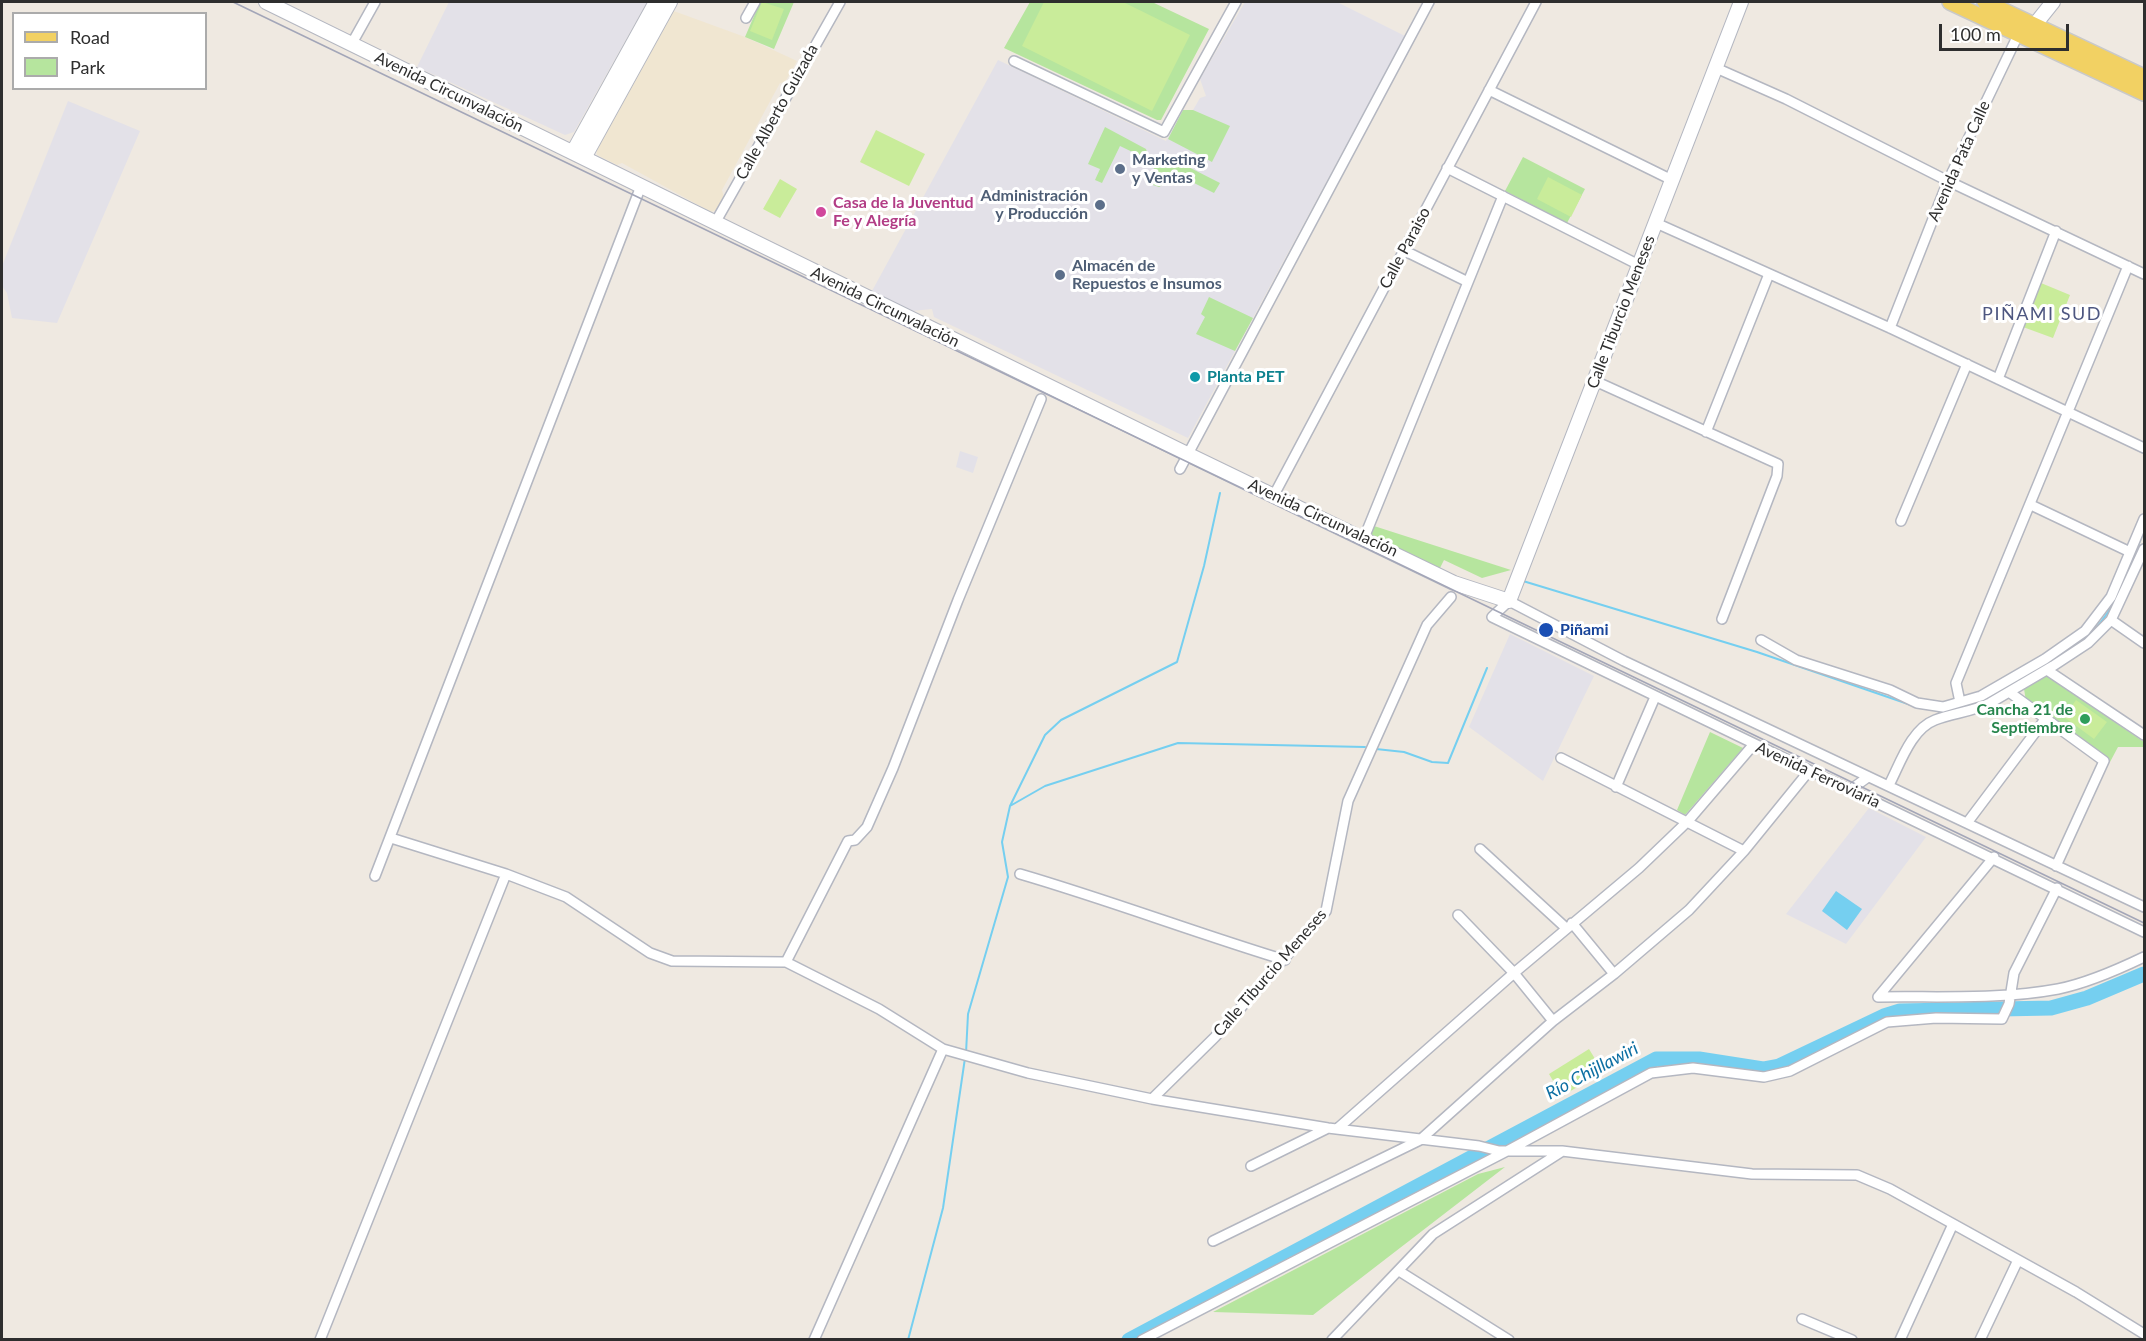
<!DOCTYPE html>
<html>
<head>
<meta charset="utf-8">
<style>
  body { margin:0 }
  #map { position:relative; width:2146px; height:1341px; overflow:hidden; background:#efe9e1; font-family:Lato,sans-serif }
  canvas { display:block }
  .frame { position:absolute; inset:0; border:3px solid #2e2e2e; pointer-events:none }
  .legend { position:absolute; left:12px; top:12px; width:195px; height:78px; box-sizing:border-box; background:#fff; border:2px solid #ababab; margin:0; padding:8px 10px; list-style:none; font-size:18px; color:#2e2e2e }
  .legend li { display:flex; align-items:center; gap:12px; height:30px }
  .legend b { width:30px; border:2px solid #ababab }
  .scale { position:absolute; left:1939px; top:24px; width:130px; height:27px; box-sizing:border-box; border:3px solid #2e2e2e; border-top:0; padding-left:8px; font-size:18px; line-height:21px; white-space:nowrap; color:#2e2e2e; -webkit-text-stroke:4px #fff; paint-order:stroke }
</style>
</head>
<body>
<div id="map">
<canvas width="2146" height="1341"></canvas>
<div class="frame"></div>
<ul class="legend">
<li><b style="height:8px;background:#f2d163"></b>Road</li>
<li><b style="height:16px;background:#b6e59e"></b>Park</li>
</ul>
<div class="scale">100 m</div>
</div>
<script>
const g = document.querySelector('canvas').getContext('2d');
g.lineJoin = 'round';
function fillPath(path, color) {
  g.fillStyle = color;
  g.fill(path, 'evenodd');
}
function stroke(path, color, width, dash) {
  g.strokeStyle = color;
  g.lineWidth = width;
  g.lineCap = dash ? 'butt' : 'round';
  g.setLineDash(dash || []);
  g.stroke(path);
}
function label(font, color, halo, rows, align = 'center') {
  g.font = font + ' Lato,sans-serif';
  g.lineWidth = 6;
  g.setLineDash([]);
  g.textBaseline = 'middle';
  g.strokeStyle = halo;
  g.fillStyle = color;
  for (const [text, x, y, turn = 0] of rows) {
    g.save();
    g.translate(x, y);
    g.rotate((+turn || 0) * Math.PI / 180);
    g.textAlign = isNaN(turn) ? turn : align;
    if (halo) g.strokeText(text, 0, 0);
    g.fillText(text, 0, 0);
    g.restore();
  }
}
fillPath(new Path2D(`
  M 449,2 L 647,2 L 574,132 L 565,135 L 417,67 Z
  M 1245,2 L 1337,2 L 1405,36 L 1188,438 L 934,317 L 932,309 L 912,311 L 872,291 L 998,60 L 1166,141 L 1183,110 L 1193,110 L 1200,98 L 1206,96 L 1200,79 Z
  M 68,101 L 140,131 L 57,323 L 12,318 L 7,293 L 2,286 L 2,266 Z
  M 960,451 L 978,457 L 973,473 L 956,467 Z
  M 1510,634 L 1594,676 L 1543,781 L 1469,727 Z
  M 1869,808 L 1926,837 L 1846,944 L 1786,914 Z`), '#e3e1e8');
fillPath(new Path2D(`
  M 671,10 L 745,37 L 797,61 L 785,82 L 780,83 L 722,190 L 724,197 L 717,210 L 711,212 L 622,163 L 617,165 L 597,155 L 596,147 Z`), '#f0e6d1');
fillPath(new Path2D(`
  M 760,2 L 794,2 L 774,49 L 745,37 Z
  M 1030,2 L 1152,2 L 1209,29 L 1161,120 L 1157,120 L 1004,48 Z
  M 1183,110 L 1193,110 L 1230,126 L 1212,162 L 1168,139 Z
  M 1105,127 L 1146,149 L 1148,155 L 1147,159 L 1120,146 L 1102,183 L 1095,180 L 1100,169 L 1088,164 Z
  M 1161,153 L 1220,183 L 1214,193 L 1182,177 L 1176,177 L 1159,187 L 1150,184 L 1149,179 Z
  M 1523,157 L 1585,189 L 1567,223 L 1505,191 Z
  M 1209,297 L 1253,318 L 1235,351 L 1196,334 L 1205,317 L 1201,314 Z
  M 1374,526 L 1511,570 L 1482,578 L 1444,560 L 1440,568 L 1371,536 Z
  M 2047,676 L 2144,742 L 2144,747 L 2118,747 L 2110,762 L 2026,701 L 2024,689 Z
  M 1710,732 L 1743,748 L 1685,815 L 1677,810 Z
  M 1505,1167 L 1313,1315 L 1213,1312 L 1478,1174 Z`), '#b6e59e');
fillPath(new Path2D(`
  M 762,2 L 784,9 L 772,40 L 750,31 Z
  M 1044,2 L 1123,2 L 1190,35 L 1152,111 L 1022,46 Z
  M 876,130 L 925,154 L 909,186 L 860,162 Z
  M 1548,177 L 1582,195 L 1571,217 L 1537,199 Z
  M 780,179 L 797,189 L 780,218 L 763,209 Z
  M 2041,283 L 2070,295 L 2053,338 L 2023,327 Z
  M 2076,700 L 2107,722 L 2094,739 L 2064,717 Z
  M 1589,1049 L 1603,1072 L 1562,1096 L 1549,1074 Z`), '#c9ec9a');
fillPath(new Path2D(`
  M 1836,891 L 1862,909 L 1847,930 L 1822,911 Z`), '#75cff0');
stroke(new Path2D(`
  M 1523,581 L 1757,652 L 1911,705
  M 2056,657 C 2068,649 2083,641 2094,630 C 2119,604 2131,563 2144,530
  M 1966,705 L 1981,701
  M 1376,749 L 1404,752 L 1432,762 L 1448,763 L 1487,668
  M 1010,806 L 1045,735 L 1061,720 L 1177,662 L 1204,566 L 1220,493
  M 966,1053 L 968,1014 L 1008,877 L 1002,842 L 1010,806 L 1045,786 L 1178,743 L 1365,747
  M 908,1340 L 943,1208 L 965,1058`), '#75cff0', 2);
stroke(new Path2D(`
  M 1129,1340 L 1656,1059 L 1699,1059 L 1763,1069 L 1779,1066 L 1884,1016 L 1900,1011 L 2051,1008 L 2087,998 L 2144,974`), '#75cff0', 15);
const street = new Path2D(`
  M 746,18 L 755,2
  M 351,45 L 375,2
  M 1014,61 L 1164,132 L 1236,2
  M 1716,68 L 1786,99 L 1948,181 L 2144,274
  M 1489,90 L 1672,180
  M 1447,168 L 1639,265
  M 715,223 L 840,2
  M 1656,223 L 1890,328 L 2144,448
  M 1403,250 L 1468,282
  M 1890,328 L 1948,181 L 2019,33
  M 1998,379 L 2056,231
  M 1595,381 L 1778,464 L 1777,476 L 1722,619
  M 1706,432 L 1769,274
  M 1180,469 L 1429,2
  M 1274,495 L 1536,2
  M 2031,505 L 2130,552
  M 1901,521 L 1967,364
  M 1364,538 L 1503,196
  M 2111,620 L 2144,643
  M 1761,640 L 1796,660 L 1890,690 L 1917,703 L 1943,707 L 1981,696 L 2045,659 L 2085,631 L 2111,597 L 2144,519
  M 2047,670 L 2144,735
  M 2009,692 L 2104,761 L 2056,866
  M 1960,702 L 1956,683 L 2128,266
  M 1561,758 L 1744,851
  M 1889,785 C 1900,764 1911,729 1935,720 C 1953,713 1972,712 1990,703 L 2053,666 L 2088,643 L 2111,620 L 2144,549
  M 1616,787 L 1655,697
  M 1850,790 L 1868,777
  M 1967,823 L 2046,718
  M 391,838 L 506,874 L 566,897 L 650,953 L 672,961 L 786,962 L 879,1009 L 943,1049 L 1028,1073 L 1152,1099 L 1328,1128 L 1479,1146 L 1499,1151 L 1562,1151 L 1752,1174 L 1857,1175 L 1890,1189 L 2076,1292 L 2144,1334
  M 1480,849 L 1566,928
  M 1020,874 C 1109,900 1196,933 1285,960
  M 375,876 L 641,186
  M 2144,907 L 1624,661 L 1509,601 L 1492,617 L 2144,932
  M 1458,915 L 1514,973 L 1553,1021
  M 1572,923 L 1614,974
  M 786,962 L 848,841 L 855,840 L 867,827 L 893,768 L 958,600 L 1041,399
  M 1878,997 C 1937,996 1999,1000 2058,989 C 2088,983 2117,970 2144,957
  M 1878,997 L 1994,857
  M 1152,1099 L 1215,1037 L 1326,911 L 1348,801 L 1427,625 L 1451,597
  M 1337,1129 L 1514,973 L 1639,868 L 1688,821 L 1754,744
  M 1251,1166 L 1328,1128
  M 1213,1241 L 1420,1140 L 1553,1021 L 1614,974 L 1689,910 L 1744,851 L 1809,771
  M 1399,1271 L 1509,1340
  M 1802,1319 L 1852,1340
  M 320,1340 L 506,874
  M 814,1340 L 943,1049
  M 1142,1340 L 1507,1151 L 1651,1073 L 1693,1068 L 1764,1077 L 1790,1071 L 1887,1022 L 1936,1018 L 2002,1019 L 2009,1004 L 2014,973 L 2057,888
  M 1332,1340 L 1433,1234 L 1561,1152
  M 1900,1340 L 1953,1224
  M 1980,1340 L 2018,1260`);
const secondary = new Path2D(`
  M 266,2 L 1187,454 L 1454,583 L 1509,601 L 1741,2
  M 2029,32 L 2053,2
  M 573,152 L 656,2
  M 585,156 L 670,2`);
const primary = new Path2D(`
  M 1950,2 L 2144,93
  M 1985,2 L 2144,77`);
stroke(street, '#b4b7c1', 12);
stroke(secondary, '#b4b7c1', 16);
stroke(primary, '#c9c9c9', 18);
stroke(street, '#fff', 9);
stroke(secondary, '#fff', 14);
stroke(primary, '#f2d163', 15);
stroke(new Path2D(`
  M 233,2 L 2144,923`), '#a3a6b8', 1.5);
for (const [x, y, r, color] of [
  [1120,169,6,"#5c6f8a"],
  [1100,205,6,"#5c6f8a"],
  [821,212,6,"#d1479c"],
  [1060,275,6,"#5c6f8a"],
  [1195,377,6,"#0f9aa8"],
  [1546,630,8,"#1a4fb4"],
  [2085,719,6,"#2e9e5b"]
]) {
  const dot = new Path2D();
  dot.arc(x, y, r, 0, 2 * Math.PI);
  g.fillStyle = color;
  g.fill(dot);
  stroke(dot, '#fff', 2);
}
label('16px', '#2e2e2e', '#fff', [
  ["Avenida Circunvalación",449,92,26],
  ["Calle Alberto Guizada",777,112,-61],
  ["Avenida Pata Calle",1959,161,-66],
  ["Calle Paraiso",1405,248,-62],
  ["Avenida Circunvalación",885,307,26],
  ["Calle Tiburcio Meneses",1621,312,-69],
  ["Avenida Circunvalación",1323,518,25],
  ["Avenida Ferroviaria",1818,775,25],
  ["Calle Tiburcio Meneses",1270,973,-49]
]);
label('bold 16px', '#4e5e75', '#fff', [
  ["Marketing",1132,160],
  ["y Ventas",1132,178],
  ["Administración",1088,196,"right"],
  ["y Producción",1088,214,"right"],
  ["Almacén de",1072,266],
  ["Repuestos e Insumos",1072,284]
], 'left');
label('bold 16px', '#b23c85', '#fff', [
  ["Casa de la Juventud",833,203],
  ["Fe y Alegría",833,221]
], 'left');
label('bold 16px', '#0d838f', '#fff', [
  ["Planta PET",1207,377]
], 'left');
label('bold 16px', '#164399', '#fff', [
  ["Piñami",1560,630]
], 'left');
label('bold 16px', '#27864d', '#fff', [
  ["Cancha 21 de",2073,710],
  ["Septiembre",2073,728]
], 'right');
g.letterSpacing = '1.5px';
label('18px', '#4d5680', '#fff', [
  ["PIÑAMI SUD",2042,314]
]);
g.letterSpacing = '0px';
label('italic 18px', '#0d6fa3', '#fff', [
  ["Río Chijllawiri",1592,1071,-28]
]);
</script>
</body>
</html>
